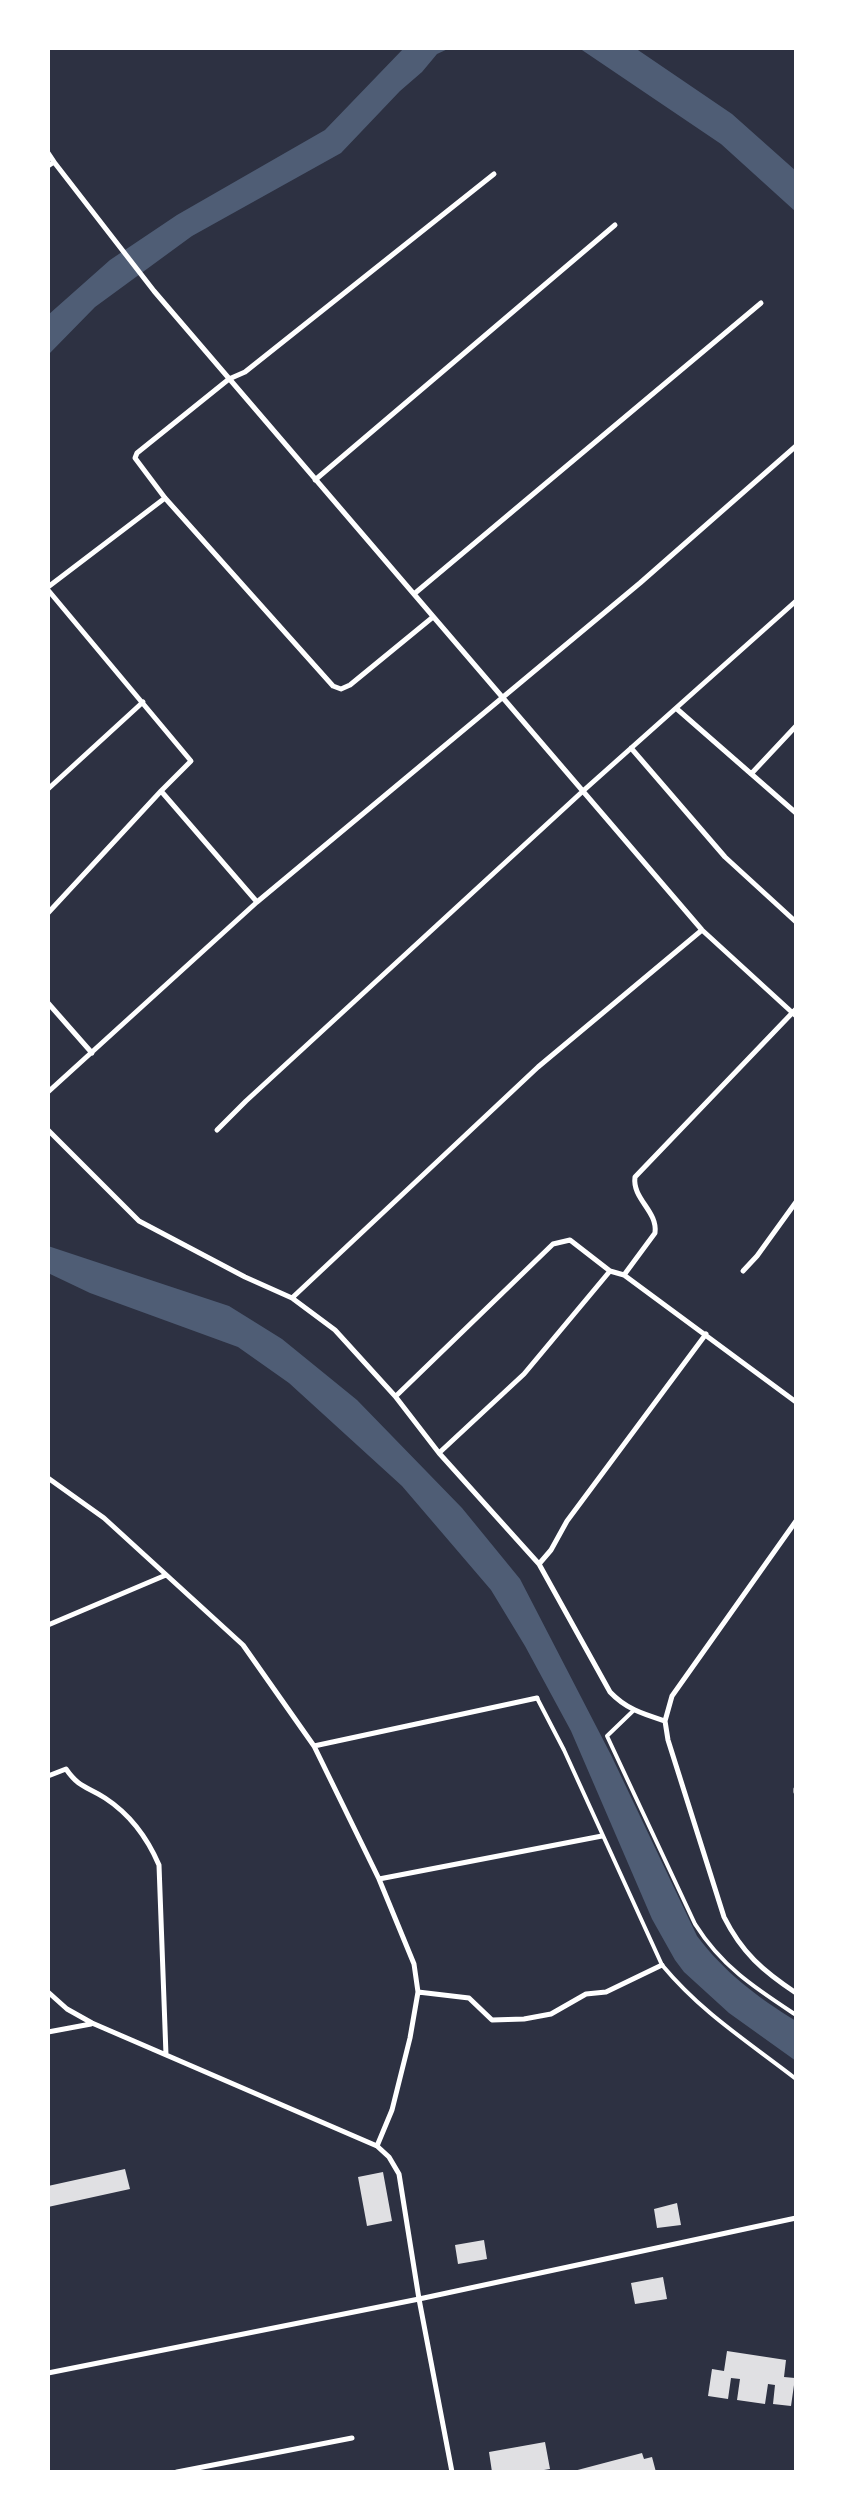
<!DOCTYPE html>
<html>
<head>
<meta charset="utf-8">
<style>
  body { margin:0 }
  #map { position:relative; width:844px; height:2520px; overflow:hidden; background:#2d3142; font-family:"Roboto Condensed",sans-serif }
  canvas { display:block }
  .frame { position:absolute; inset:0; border:50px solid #fff; pointer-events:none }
</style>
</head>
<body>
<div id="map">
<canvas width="844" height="2520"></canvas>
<div class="frame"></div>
</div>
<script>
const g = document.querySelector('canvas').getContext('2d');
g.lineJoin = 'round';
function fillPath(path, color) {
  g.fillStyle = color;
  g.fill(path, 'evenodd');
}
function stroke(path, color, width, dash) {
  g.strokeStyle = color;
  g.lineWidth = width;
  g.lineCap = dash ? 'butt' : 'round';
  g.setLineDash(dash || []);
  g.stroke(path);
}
fillPath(new Path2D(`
  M 404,48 L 450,48 L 437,54 L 422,72 L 400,91 L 341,153 L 192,236 L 95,307 L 48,355 L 48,315 L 110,260 L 177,215 L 325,130 Z
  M 579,48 L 635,48 L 732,114 L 796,171 L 796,212 L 721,144 Z
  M 48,1246 L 229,1306 L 282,1339 L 357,1400 L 462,1508 L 520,1579 L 611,1755 L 697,1936 C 724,1972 757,1997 796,2021 L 796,2061 L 729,2013 L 684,1972 L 675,1960 L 652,1919 L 571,1731 L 525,1646 L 491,1590 L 402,1486 L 289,1383 L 238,1347 L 90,1293 L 48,1273 Z`), '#4f5d75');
fillPath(new Path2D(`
  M 125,2169 L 130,2189 L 48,2207 L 48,2186 Z
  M 383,2172 L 392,2221 L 367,2226 L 358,2177 Z
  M 677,2203 L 681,2225 L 657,2228 L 654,2209 Z
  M 484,2240 L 487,2259 L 458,2264 L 455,2245 Z
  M 663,2277 L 667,2299 L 635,2304 L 631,2283 Z
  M 727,2351 L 786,2360 L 784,2377 L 795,2378 L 791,2406 L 773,2404 L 775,2385 L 768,2384 L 765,2404 L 737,2400 L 740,2379 L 731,2378 L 728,2399 L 708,2396 L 712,2369 L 724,2371 Z
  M 545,2442 L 550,2469 L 532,2472 L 492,2472 L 489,2452 Z
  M 642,2453 L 644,2459 L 652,2457 L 656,2472 L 570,2472 Z`), '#e0e0e3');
stroke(new Path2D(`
  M 537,1698 L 564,1750 L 662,1965 C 702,2013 747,2041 796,2079
  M 633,1711 L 607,1736 L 695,1924 C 722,1967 755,1988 796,2015`), '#fff', 4);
stroke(new Path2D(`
  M 48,153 L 54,162 L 48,166
  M 54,162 L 154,291 L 702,930 L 796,1016
  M 315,480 L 615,225
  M 48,587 L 165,498
  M 48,590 L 191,761 L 161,791 L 257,902
  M 414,594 L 761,303
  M 433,617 L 350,685 L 341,689 L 333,686 L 165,498 L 135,458 L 137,453 L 229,379 L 245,372 L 494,174
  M 677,709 L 796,813
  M 631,748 L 725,857 L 796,922
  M 751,774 L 796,726
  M 48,789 L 143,702
  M 48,913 L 161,791
  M 48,1003 L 92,1053
  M 48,1092 L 257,902 L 640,583 L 796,446
  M 48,1130 L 139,1221 L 245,1277 L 292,1298 L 335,1330 L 395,1396 L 439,1453 L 539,1564 L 610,1692 C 626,1709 643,1714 665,1721
  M 217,1130 L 246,1101 L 583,791 L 796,601
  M 743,1271 L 757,1256 L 796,1202
  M 624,1275 L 655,1233 C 658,1211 632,1199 635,1177 L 796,1009
  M 292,1298 L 538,1067 L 702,930
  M 396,1396 L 553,1244 L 570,1240 L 610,1271 L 624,1275 L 796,1402
  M 439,1453 L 524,1374 L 610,1271
  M 48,1478 L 104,1518 L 243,1645 L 314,1746 L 379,1879 L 414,1964 L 418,1992 L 410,2038 L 392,2110 L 377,2146
  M 796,1521 L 672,1696 L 665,1721 L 668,1740 L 724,1917 C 742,1953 763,1971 796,1993
  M 539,1564 L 551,1550 L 567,1521 L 706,1334
  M 48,1625 L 166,1575
  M 314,1746 L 537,1698
  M 48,1776 L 66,1769 C 80,1789 87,1786 105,1798 C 131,1815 147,1837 159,1865 L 166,2055
  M 796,1789 L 796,1792
  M 379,1879 L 602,1836
  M 48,1992 L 67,2009 L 92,2023 L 377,2146 L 389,2157 L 399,2174 L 419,2299 L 452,2472
  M 418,1992 L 469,1998 L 492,2020 L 524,2019 L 551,2014 L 586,1994 L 606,1992 L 662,1965
  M 48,2032 L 91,2024
  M 48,2373 L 419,2299 L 796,2218
  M 177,2472 L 352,2438`), '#fff', 5);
</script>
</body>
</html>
